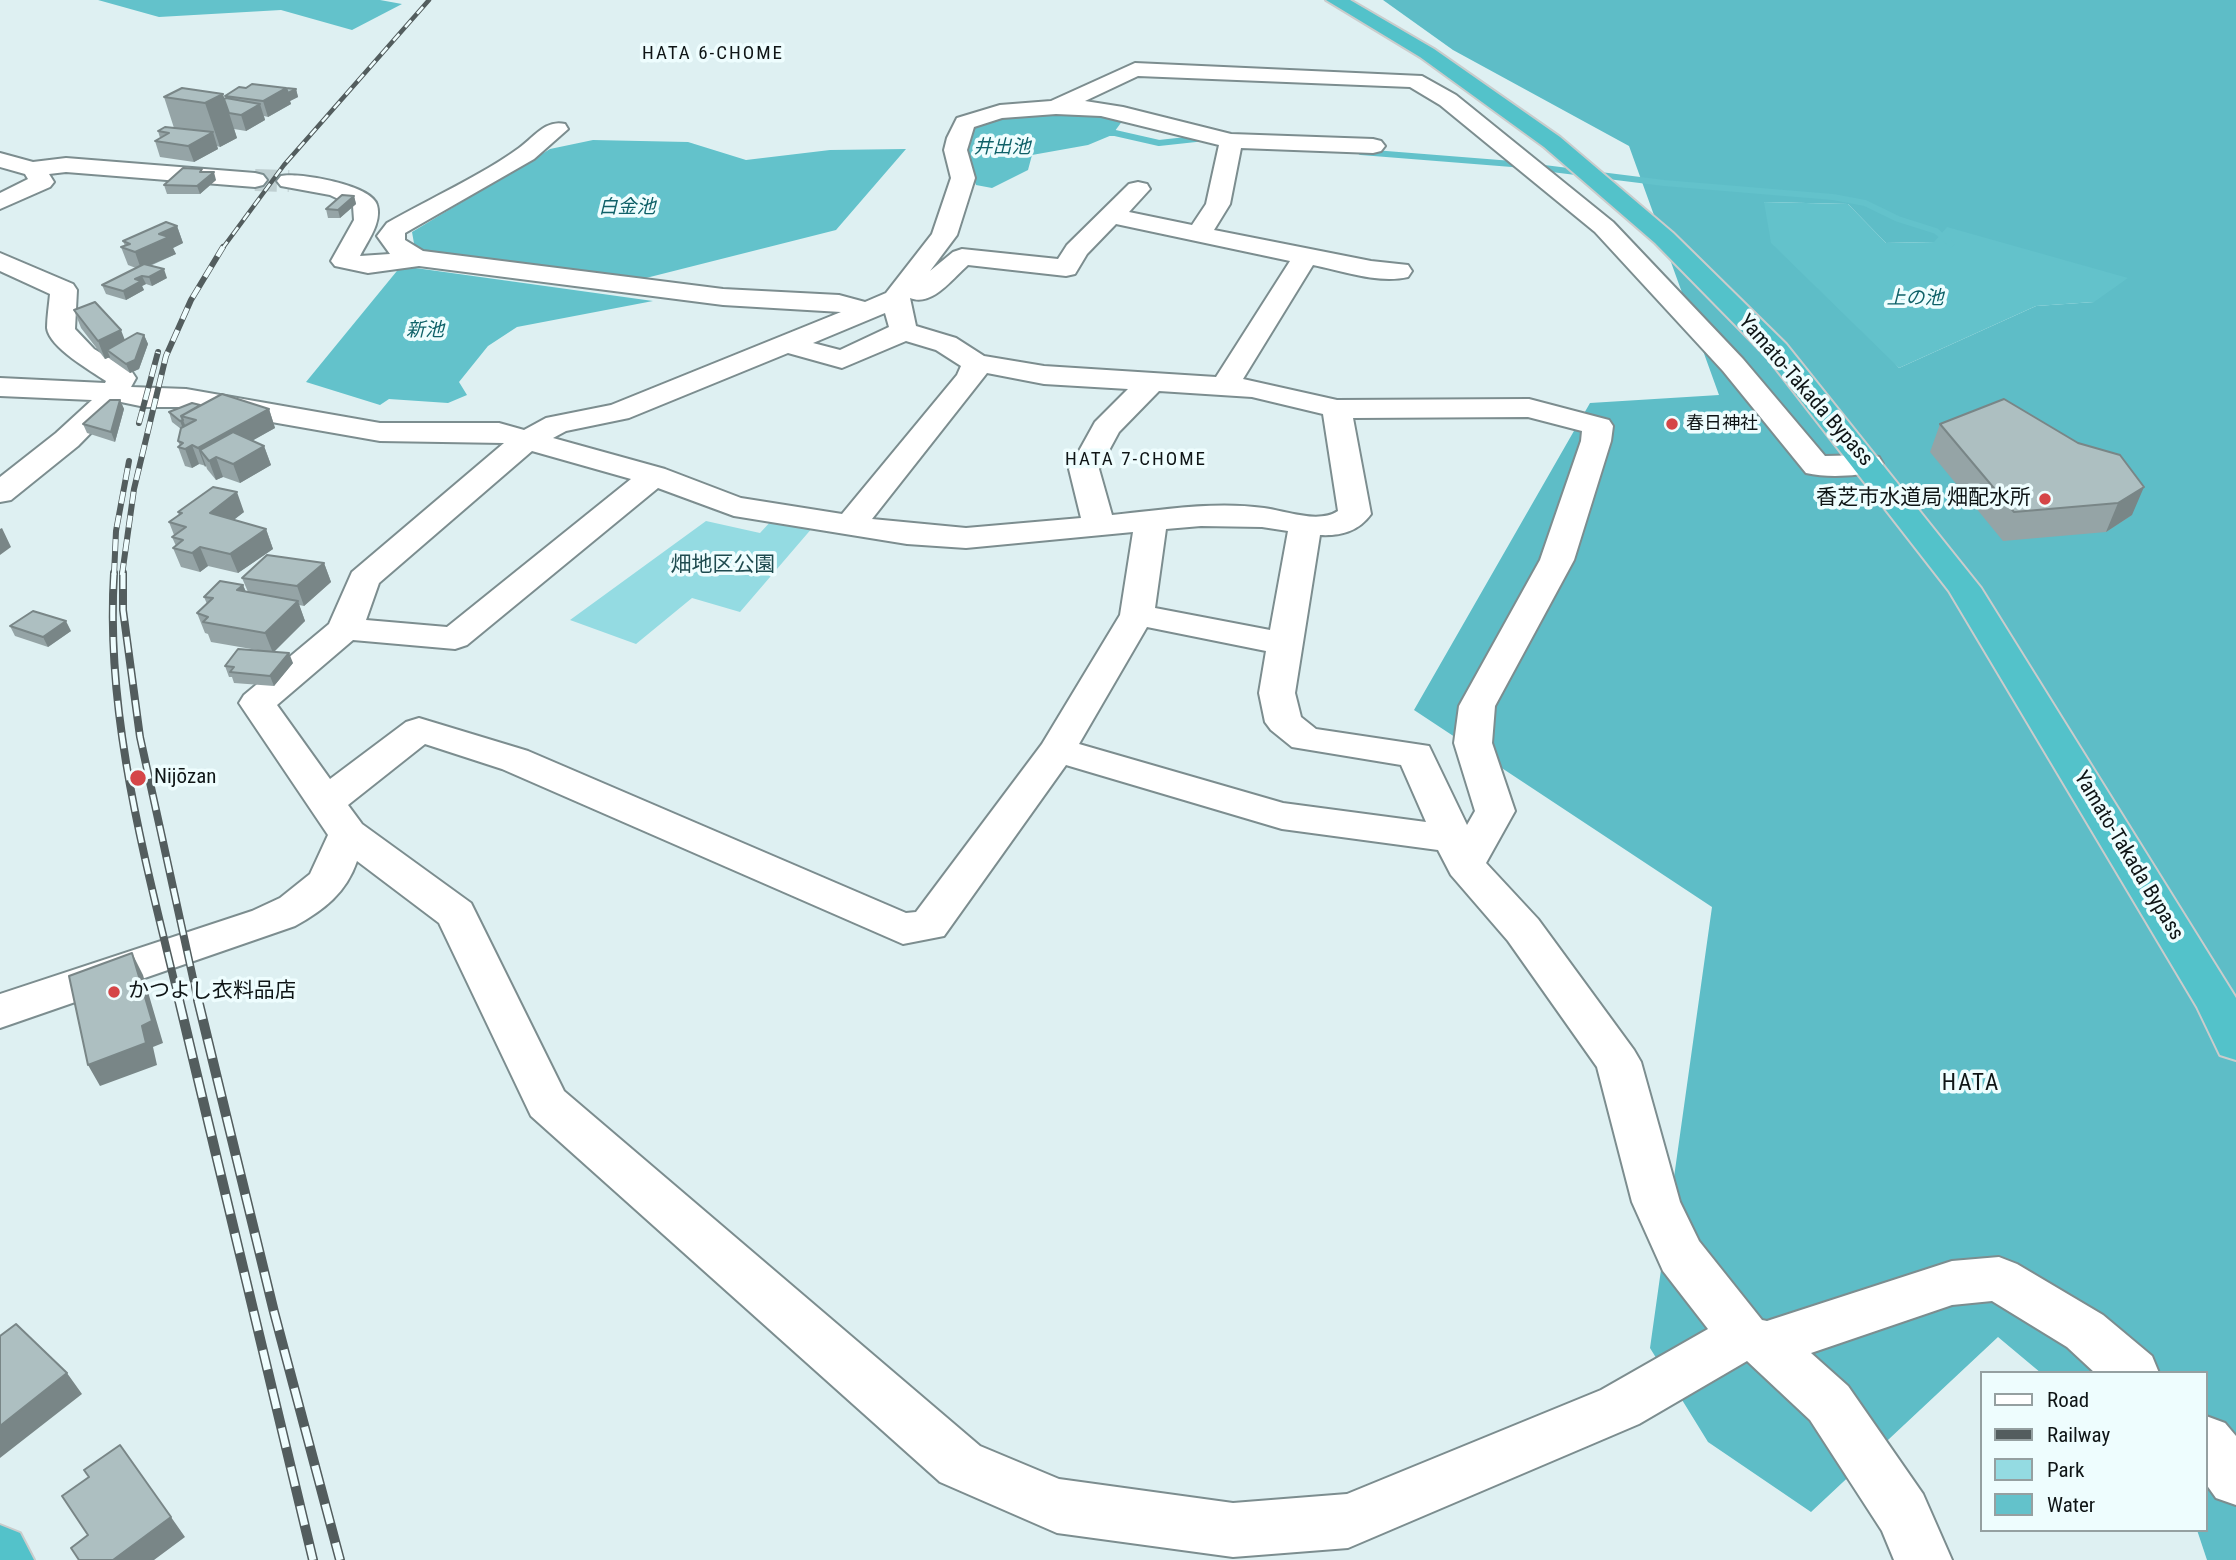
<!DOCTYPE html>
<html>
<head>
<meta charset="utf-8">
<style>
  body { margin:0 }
  #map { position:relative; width:2236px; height:1560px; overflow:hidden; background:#def0f2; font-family:"Roboto Condensed",sans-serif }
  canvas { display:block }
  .legend { position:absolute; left:1980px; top:1371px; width:228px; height:161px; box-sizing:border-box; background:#eefdfe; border:2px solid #95a0a1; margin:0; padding:9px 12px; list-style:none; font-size:21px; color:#0f1516 }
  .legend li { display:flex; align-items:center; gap:14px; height:35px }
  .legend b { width:35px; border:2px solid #95a0a1 }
</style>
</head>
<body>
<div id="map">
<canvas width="2236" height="1560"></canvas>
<ul class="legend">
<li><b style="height:9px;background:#fff"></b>Road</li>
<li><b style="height:9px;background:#535d5e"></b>Railway</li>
<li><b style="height:19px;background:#94dbe2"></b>Park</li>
<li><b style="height:19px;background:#63c2cb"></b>Water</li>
</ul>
</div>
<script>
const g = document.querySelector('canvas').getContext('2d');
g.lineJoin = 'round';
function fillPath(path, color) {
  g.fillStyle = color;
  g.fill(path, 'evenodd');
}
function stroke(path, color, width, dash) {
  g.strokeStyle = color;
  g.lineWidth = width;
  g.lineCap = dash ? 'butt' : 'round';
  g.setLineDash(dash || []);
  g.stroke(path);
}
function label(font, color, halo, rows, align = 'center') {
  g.font = font + ' "Roboto Condensed","Noto Sans JP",sans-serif';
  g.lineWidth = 7;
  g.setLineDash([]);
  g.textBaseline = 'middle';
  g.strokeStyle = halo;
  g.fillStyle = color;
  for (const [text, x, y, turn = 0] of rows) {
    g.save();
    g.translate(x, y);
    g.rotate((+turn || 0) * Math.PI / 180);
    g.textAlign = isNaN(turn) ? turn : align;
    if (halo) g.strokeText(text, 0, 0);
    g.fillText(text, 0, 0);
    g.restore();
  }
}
fillPath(new Path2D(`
  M 772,520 L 813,527 L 740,612 L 692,598 L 636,644 L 570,620 L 706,521 L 760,533 Z`), '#94dbe2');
fillPath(new Path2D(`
  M 1383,0 L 2236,0 L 2236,1560 L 2207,1560 L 2197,1530 L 2206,1530 L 2206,1373 L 2041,1373 L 1998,1337 L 1811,1512 L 1708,1442 L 1650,1348 L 1712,907 L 1414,710 L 1590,403 L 1719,395 L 1629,146 L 1453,50 ZM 1764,202 L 1848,204 L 1886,243 L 1934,242 L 2094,302 L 2036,306 L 1899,368 Z`), '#5ebdc7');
fillPath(new Path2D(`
  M 98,0 L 380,0 L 402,4 L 352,30 L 281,10 L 159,17 Z
  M 1083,111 L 1123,120 L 1112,135 L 1088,145 L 1032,155 L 1028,170 L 992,188 L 976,185 C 967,162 964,147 972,124 L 989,119 Z
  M 593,140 L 688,142 L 746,160 L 830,150 L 906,149 L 836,230 L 642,279 L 415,249 L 412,232 L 550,149 Z
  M 1764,202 L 1848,204 L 1886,243 L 1934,242 L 1947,227 L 2128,278 L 2094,302 L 2036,306 L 1899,368 L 1771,243 Z
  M 401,266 L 653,301 L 517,327 L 488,346 L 459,382 L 467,395 L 448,403 L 389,399 L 380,405 L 306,382 Z`), '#63c2cb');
stroke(new Path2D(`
  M 1100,133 L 1115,133 L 1159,143 L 1205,138
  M 1361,152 L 1512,164 L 1664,183 L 1833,197 L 1865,203 L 1898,219 L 1936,231 L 1951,244`), '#63c2cb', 6);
stroke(new Path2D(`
  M 255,180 L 289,181`), '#bfcfd1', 22, [22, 11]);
const minor = new Path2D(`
  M 1135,63 L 1422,76 L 1456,95 L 1613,222 L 1743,359 L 1825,456 L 1868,455 L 1879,457 L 1883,464 L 1879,471 C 1857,476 1828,478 1806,473 L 1723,371 L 1595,232 L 1440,105 L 1410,87 L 1138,76 L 1085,101 L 1123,107 L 1231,134 L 1373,139 L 1381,141 L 1385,146 L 1381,151 L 1373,153 L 1241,148 L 1230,204 L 1214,230 L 1371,261 L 1408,265 L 1412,271 L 1408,277 C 1378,284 1343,271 1313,265 L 1243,379 L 1337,400 L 1529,399 L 1609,420 L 1613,426 L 1611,441 L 1574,560 L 1495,706 L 1492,743 L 1515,811 L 1486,863 L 1538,919 L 1634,1050 L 1641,1062 L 1680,1202 L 1699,1241 L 1762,1320 L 1767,1321 L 1952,1261 L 1999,1257 L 2017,1264 L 2103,1315 L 2152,1356 L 2159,1373 L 2095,1373 L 2067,1347 L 1992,1301 L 1952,1305 L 1811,1353 L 1848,1386 L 1923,1494 L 1952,1560 L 1894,1560 L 1882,1531 L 1810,1420 L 1747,1361 L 1639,1424 L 1348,1548 L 1233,1557 L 1057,1533 L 940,1482 L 531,1116 L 439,923 L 357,861 C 346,893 324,910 295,926 L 0,1028 L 0,994 L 252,911 L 280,898 L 310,874 L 328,835 L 239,703 L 244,695 L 329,624 L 352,572 L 504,443 L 380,441 L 186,407 L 145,407 L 121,402 L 78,446 L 11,500 L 0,502 L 0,477 L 56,433 L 92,400 L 0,396 L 0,378 L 105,383 L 106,381 C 91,371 49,347 47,328 C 47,317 49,305 50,294 L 0,271 L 0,253 L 73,284 L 77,290 L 75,329 L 94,349 L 132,372 L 136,378 L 131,387 L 186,389 L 380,423 L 499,423 L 524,430 L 546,418 L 611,405 L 841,312 L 723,305 L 419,266 L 368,273 L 335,266 L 331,261 L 354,220 L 353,206 L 330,195 L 281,186 L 277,181 L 281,176 C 298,172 372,185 377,205 C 382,223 368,240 360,256 L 390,254 L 377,236 L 387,223 C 429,199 482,175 519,148 C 534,137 546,119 565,124 L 568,129 L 534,159 L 405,233 L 405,240 L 423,251 L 723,289 L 839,295 L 865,302 L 886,293 L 932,234 L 951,178 L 944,150 L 947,138 L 957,118 L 1000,105 L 1051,101 ZM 1056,114 L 1101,116 L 1219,145 L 1206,204 L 1192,225 L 1129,212 L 1150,189 L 1147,184 L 1138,182 L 1129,184 L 1067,245 L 1058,259 L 962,249 L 953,252 L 930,271 L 957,235 L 975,178 L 967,150 L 974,127 L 1002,118 ZM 1116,224 L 1290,261 L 1216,377 L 1044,366 L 984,356 L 956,338 L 916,326 L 910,298 C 932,307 952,279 968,265 L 1066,276 L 1075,274 L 1087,254 ZM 885,313 L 889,327 L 840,350 L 813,343 ZM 906,341 L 936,350 L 961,366 L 957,375 L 842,514 L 741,498 L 665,469 L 553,438 L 566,431 L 629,418 L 788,353 L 842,368 ZM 987,373 L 1044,384 L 1128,389 L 1095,422 L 1069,469 L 1081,518 L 966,528 L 872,519 ZM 1159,391 L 1252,397 L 1323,414 L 1338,511 C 1318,524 1287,511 1264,508 C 1214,501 1162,510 1112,515 L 1099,469 L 1119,432 ZM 1528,417 L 1582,431 L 1581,441 L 1540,560 L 1459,706 L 1454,743 L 1475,811 L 1467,825 L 1429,746 L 1316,729 L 1301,717 L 1295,693 L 1320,535 C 1340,536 1358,532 1371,514 L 1353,418 ZM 532,451 L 631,479 L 447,627 L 366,620 L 379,583 ZM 658,488 L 734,516 L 907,544 L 966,548 L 1133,532 L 1120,615 L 1042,744 L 916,912 L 906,913 L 528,751 L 419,718 L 406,722 L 330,779 L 277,705 L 353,640 L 455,649 L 467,645 ZM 1201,526 L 1262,527 L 1288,531 L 1270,630 L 1155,608 L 1166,529 ZM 1147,627 L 1266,651 L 1259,693 L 1265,722 L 1271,730 L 1292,747 L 1401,765 L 1426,822 L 1283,803 L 1079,744 ZM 425,744 L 502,769 L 903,944 L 944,936 L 1066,765 L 1282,829 L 1438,850 L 1451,875 L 1508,941 L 1597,1067 L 1632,1202 L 1663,1271 L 1708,1329 L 1601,1390 L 1347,1494 L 1233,1503 L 1059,1479 L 980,1446 L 564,1091 L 471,903 L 362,824 L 348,805 Z
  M 0,153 L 33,162 L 66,158 L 255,173 L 263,175 L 267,180 L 263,185 L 255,187 L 66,172 L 49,174 L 54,182 L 50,187 L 0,209 L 0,193 L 28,179 L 25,174 L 0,167 Z
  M 2206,1416 L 2225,1423 L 2236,1436 L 2236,1505 L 2216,1498 L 2206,1484 Z`);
const trunk = new Path2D(`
  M 1326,0 L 1350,0 L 1434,49 L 1560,137 L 1673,233 L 1786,344 L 1981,588 L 2236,998 L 2236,1060 L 2220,1055 L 2197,1007 L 1949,591 L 1766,356 L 1655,243 L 1544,147 L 1420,57 Z
  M 0,1525 L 20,1533 L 34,1560 L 0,1560 Z`);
stroke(minor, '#7c8d8f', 4);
stroke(trunk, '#cacccc', 4);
fillPath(minor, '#fff');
fillPath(trunk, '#53c2ca');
const railFar3 = new Path2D(`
  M 222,249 L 284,165 L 429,0`);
const railFar2 = new Path2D(`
  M 139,423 L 158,352
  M 114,575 L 116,531 L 129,461
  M 122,575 L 134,489 L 166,356 L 191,300 L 223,247`);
const railFar1 = new Path2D(`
  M 114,573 C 105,718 146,862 179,1001
  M 123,573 L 123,610 L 140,737 L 198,1001`);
const rail = new Path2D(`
  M 179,1000 L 313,1560
  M 198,1000 L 274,1312 L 340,1560`);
stroke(railFar3, '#535d5e', 4.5);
stroke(railFar2, '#535d5e', 6);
stroke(railFar1, '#535d5e', 8);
stroke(rail, '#535d5e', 10);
stroke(railFar3, '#eefdfe', 2.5, [9]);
stroke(railFar2, '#eefdfe', 4.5, [12]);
stroke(railFar1, '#eefdfe', 5, [16]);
stroke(rail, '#eefdfe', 7, [20]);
fillPath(new Path2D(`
  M 296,89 L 298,97 L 290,101 L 291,104 L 268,117 L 264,116 L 265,120 L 246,131 L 234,129 L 237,138 L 220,147 L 217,146 L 218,149 L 194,162 L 160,157 L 155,141 L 160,138 L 158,131 L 174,128 L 164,97 L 224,99 L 226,98 L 225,96 Z
  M 216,180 L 200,194 L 167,194 L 164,185 Z
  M 354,196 L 356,204 L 340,218 L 328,218 L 326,209 Z
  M 177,226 L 183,243 L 173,248 L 176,254 L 150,266 L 167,278 L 152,286 L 146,284 L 142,286 L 144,290 L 126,300 L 106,294 L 102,285 L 136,268 L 128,265 L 121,247 L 125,246 L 123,241 Z
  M 74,310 L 124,340 L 144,335 L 148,344 L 139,369 L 130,373 L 110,359 L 110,357 L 105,359 L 81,328 Z
  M 2004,399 L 2132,515 L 2106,532 L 2003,541 L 1930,452 L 1940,424 Z
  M 120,400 L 124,409 L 115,442 L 87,433 L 83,424 Z
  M 200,405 L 269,409 L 275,428 L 252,441 L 264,446 L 271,465 L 240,483 L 223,477 L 216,480 L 207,469 L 206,466 L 199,464 L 192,468 L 185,466 L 178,447 L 180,446 L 178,441 L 181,429 L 172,422 L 169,412 Z
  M 178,512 L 244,512 L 233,520 L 266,529 L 273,549 L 238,573 L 208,566 L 200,572 L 181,567 L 173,548 L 176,546 L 172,537 L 174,535 L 169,522 L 179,515 Z
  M 324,563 L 331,582 L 304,606 L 299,605 L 305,621 L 273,652 L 293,663 L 274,686 L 234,683 L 232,677 L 229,677 L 225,666 L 263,651 L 211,642 L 208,634 L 205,633 L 197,613 L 207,604 L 204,597 L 243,585 L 246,592 L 248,592 L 242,578 Z
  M 10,626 L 71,631 L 48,647 L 15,636 Z`), '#95a4a6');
fillPath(new Path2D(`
  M 286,88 L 296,89 L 298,97 L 290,101 L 291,104 L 268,117 L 263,101 Z
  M 223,94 L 237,138 L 220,147 L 205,103 Z
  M 260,104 L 265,120 L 246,131 L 241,115 Z
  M 213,132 L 218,149 L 194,162 L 188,146 Z
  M 214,172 L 216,180 L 200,194 L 197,186 Z
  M 354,196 L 356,204 L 340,218 L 338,210 Z
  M 177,226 L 183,243 L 173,248 L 176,254 L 141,269 L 135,252 L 159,234 Z
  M 164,269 L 167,278 L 152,286 L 149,277 Z
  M 142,276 L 146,284 L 142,286 L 144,290 L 126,300 L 123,291 L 135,279 Z
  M 121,330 L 128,348 L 107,350 L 110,357 L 105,359 L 98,341 Z
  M 144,335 L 148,344 L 139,369 L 130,373 L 126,364 Z
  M 120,400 L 124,409 L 115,442 L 111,432 Z
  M 269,409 L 275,428 L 219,459 L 216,457 L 223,477 L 216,480 L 209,461 L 200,450 L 206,466 L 205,467 L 198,448 Z
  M 183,420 L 187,430 L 184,431 L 180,421 Z
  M 192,445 L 199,464 L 192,468 L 185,449 Z
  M 264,446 L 271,465 L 240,483 L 233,464 Z
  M 2144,487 L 2132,515 L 2106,532 L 2118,503 Z
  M 237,492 L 244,512 L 217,533 L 210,513 Z
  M 2,528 L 11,547 L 0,555 L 0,529 Z
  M 266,529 L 273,549 L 238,573 L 230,554 Z
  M 200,547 L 208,566 L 200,572 L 192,553 Z
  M 324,563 L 331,582 L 304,606 L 297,586 Z
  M 243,585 L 251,605 L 237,590 Z
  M 298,601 L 305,621 L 273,653 L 265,633 Z
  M 66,621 L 71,631 L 48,647 L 43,637 Z
  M 289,653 L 293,663 L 274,686 L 270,676 Z
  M 132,953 L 143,975 L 163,1043 L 153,1047 L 157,1065 L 100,1086 L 88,1065 L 142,1026 Z
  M 67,1373 L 82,1394 L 0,1458 L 0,1426 Z
  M 171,1517 L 185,1537 L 154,1560 L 113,1560 Z`), '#798687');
const building = new Path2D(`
  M 252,84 L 286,88 L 263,101 L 225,96 L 239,87 L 246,88 Z
  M 182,88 L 223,94 L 205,103 L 164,97 Z
  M 286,88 L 296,89 L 288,93 Z
  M 226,98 L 260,104 L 241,115 L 229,113 L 224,99 Z
  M 165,127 L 213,132 L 188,146 L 155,141 L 169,133 L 158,131 Z
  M 183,168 L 202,169 L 200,172 L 214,172 L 197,186 L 164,185 Z
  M 342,195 L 354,196 L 338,210 L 326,209 Z
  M 166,222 L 177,226 L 159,234 L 169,237 L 135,252 L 121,247 L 130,244 L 123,241 Z
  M 144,264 L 164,269 L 149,277 L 142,276 L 135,279 L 141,281 L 123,291 L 102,285 Z
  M 95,302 L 121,330 L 98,341 L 74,310 Z
  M 137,333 L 144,335 L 135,360 L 126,364 L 107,350 Z
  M 222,394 L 269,409 L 198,448 L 192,445 L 185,449 L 178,447 L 183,443 L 178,441 L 181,428 L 196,420 L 181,416 Z
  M 2004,399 L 2078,443 L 2120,455 L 2144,487 L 2118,503 L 2014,512 L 1940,424 Z
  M 110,400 L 120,400 L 111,432 L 83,424 Z
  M 192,403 L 200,405 L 181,416 L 183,420 L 180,421 L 169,412 Z
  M 233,432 L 264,446 L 233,464 L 216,457 L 209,461 L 200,450 Z
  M 213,487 L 237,492 L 210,513 L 266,529 L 230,554 L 200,547 L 192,553 L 173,548 L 183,540 L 172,537 L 186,527 L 169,522 L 182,513 L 178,512 Z
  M 267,555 L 324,563 L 297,586 L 242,578 Z
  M 220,581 L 243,585 L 237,590 L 298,601 L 265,633 L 203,622 L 208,617 L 197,613 L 213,598 L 204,597 Z
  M 33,611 L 66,621 L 43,637 L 10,626 Z
  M 238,649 L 289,653 L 270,676 L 230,672 L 234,667 L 225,666 Z
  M 132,953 L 152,1021 L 142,1026 L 146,1043 L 88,1065 L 69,976 Z
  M 16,1324 L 67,1373 L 0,1426 L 0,1336 Z
  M 120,1445 L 171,1517 L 113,1560 L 79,1560 L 71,1548 L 88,1535 L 62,1496 L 89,1477 L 84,1470 Z`);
fillPath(building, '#adbfc1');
stroke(building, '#798687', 2);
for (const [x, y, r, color] of [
  [1672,424,7,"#d54648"],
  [2045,499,7,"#d54648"],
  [138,778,9,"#d54648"],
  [114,992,7,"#d54648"]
]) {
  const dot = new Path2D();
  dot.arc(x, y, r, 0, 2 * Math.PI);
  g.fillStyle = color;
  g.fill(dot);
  stroke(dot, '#eefdfe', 2.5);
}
label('18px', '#0f1516', '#eefdfe', [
  ["春日神社",1686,424]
], 'left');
g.letterSpacing = '2px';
label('19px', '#0f1516', '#eefdfe', [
  ["HATA 6-CHOME",713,54],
  ["HATA 7-CHOME",1136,460]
]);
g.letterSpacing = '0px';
label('italic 19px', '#0f6168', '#eefdfe', [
  ["井出池",1002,148],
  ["白金池",627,208],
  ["上の池",1915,299],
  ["新池",425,331]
]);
label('21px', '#0f1516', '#eefdfe', [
  ["Yamato-Takada Bypass",1805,391,49],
  ["Yamato-Takada Bypass",2128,856,59]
]);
label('21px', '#0f1516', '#eefdfe', [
  ["香芝市水道局 畑配水所",2031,499,"right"],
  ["Nijōzan",154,778],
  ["かつよし衣料品店",128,992]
], 'left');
label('21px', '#1f4b4f', '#eefdfe', [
  ["畑地区公園",723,566]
]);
g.letterSpacing = '2px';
label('23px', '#0f1516', '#eefdfe', [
  ["HATA",1971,1084]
]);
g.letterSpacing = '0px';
</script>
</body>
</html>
